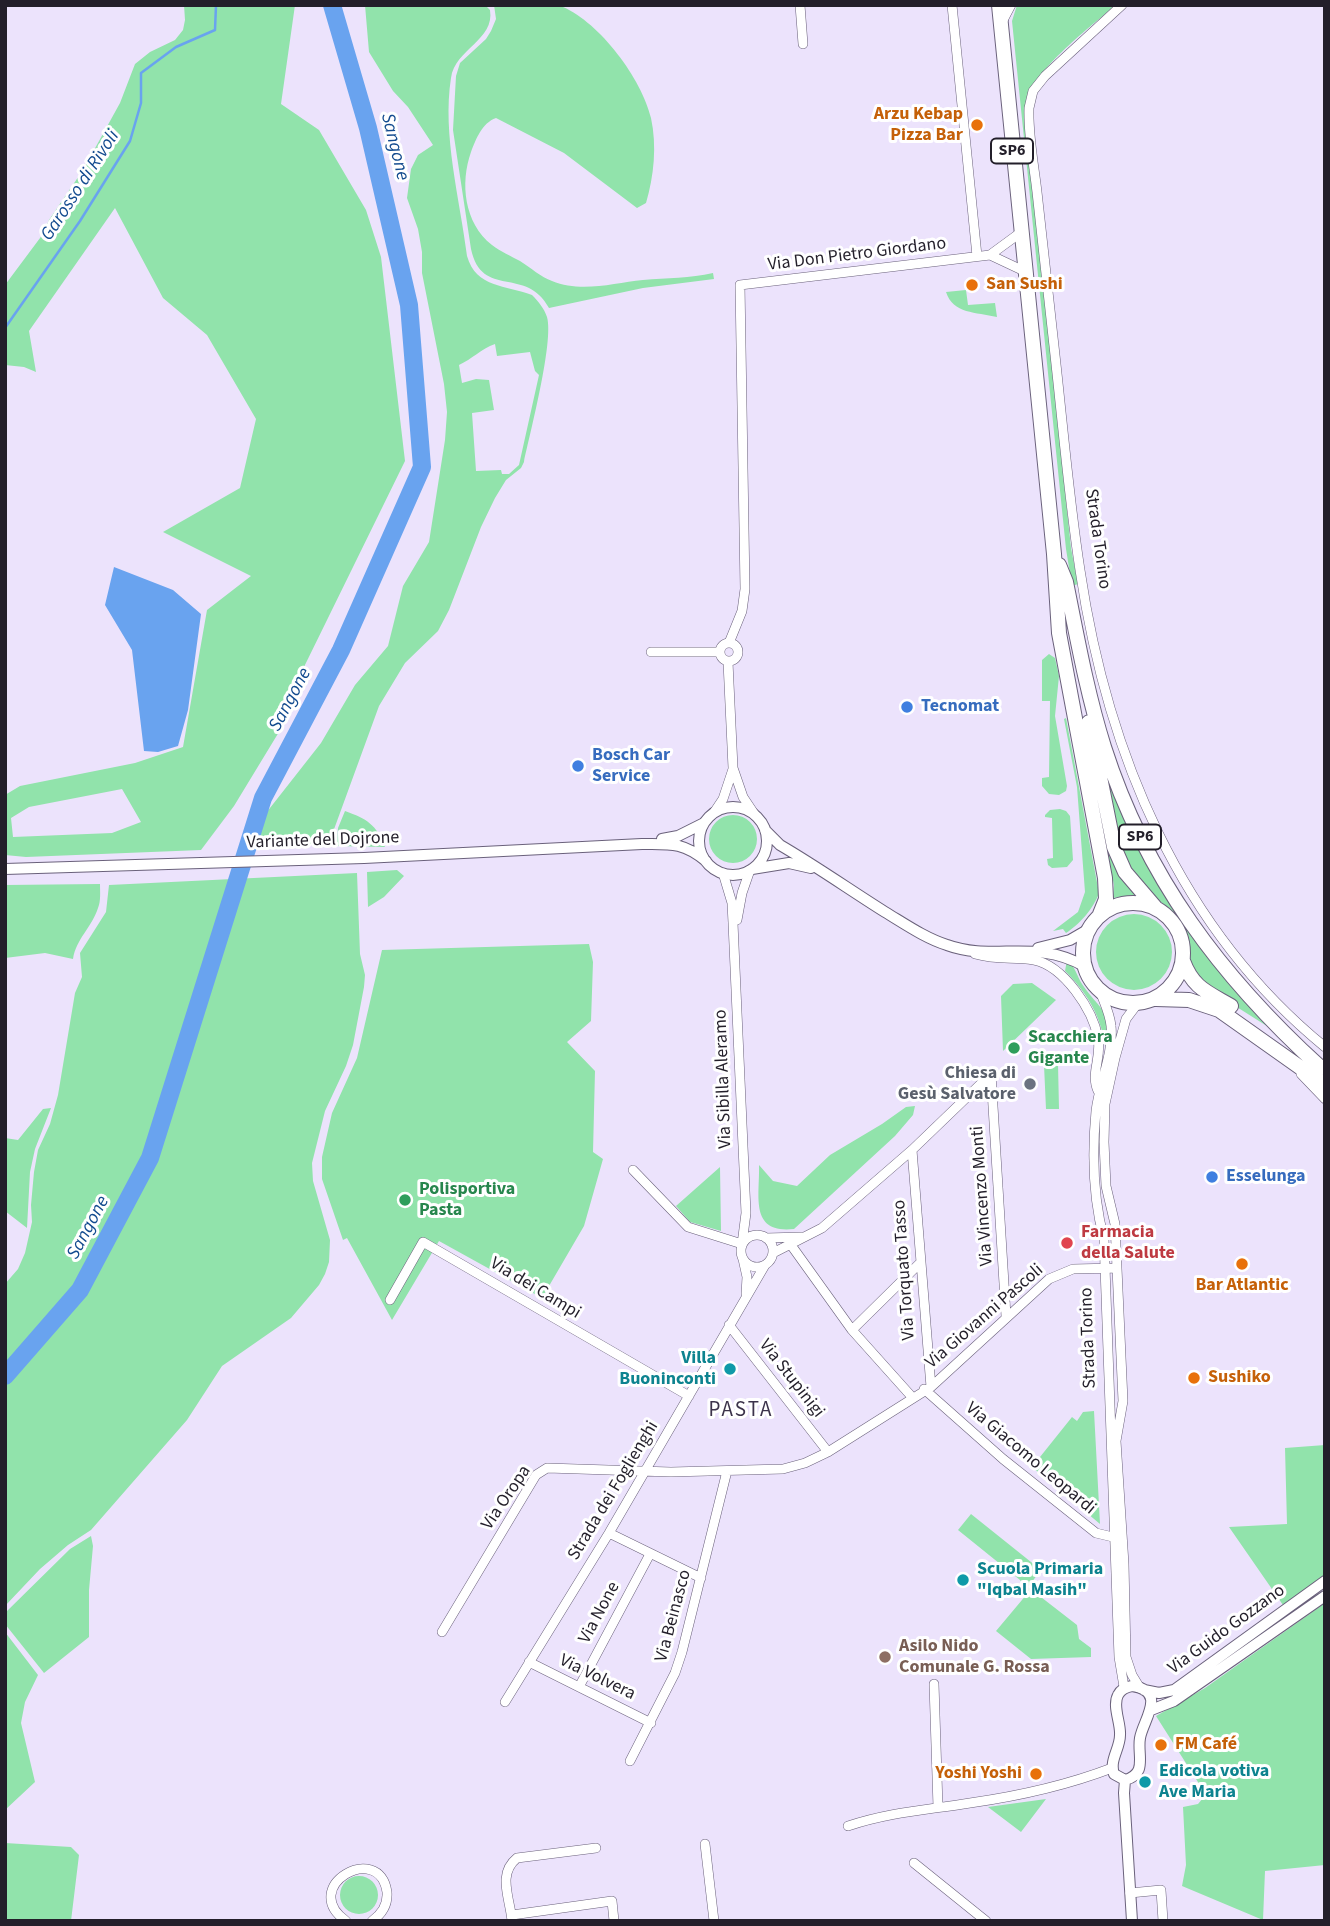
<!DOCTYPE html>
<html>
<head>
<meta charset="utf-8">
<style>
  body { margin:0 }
  #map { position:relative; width:1330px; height:1926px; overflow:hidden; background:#ece3fc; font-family:"Source Sans 3",sans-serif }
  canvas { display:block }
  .frame { position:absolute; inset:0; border:7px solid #231f2a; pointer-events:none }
</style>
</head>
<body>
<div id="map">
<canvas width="1330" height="1926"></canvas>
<div class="frame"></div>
</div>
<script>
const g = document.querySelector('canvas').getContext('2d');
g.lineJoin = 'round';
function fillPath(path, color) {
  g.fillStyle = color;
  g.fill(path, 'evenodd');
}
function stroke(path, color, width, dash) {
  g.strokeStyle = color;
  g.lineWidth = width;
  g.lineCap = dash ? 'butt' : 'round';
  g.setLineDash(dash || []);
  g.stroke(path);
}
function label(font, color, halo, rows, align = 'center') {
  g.font = font + ' "Source Sans 3",sans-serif';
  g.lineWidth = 6;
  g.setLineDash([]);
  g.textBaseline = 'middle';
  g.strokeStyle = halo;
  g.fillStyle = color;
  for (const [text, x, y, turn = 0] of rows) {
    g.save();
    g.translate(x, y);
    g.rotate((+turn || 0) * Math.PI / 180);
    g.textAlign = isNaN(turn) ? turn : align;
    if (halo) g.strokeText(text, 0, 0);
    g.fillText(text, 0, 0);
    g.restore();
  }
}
fillPath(new Path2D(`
  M 184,5 L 295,5 L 281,104 L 319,130 L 366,210 L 381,257 L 405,461 L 302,671 L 282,727 L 234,806 L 201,850 L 26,857 L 5,855 L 5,795 L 20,786 L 135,763 L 183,747 L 207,610 L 251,576 L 163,532 L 240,488 L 256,419 L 207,335 L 163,298 L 115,208 L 29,331 L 36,372 L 24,367 L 5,365 L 5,285 L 43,234 L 49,220 L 83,170 L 120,103 L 135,64 L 150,52 L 175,40 L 183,30 L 185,20 ZM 122,789 L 141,822 L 112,833 L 13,837 L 11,818 L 29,807 Z
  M 365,5 L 485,5 L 490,10 C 495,40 455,49 451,78 C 442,135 460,199 467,256 C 476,288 506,285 532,295 C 538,301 544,308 547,317 C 554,342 530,433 524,462 L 521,468 L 506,480 L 495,498 L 481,527 L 449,610 L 438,631 L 405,663 L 379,706 L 329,843 L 254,848 L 259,822 L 321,743 L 355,685 L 388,646 L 403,586 L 429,542 L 445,440 L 447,412 L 444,384 L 422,273 L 422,252 L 418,229 L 407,198 L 411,169 L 418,155 L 433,145 L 408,107 L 393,91 L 369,52 ZM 495,344 L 497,356 L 530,352 L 535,371 L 539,375 L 519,465 L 509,474 L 502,474 L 501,470 L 476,471 L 472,413 L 494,410 L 489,380 L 476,379 L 462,383 L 459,365 C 472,359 481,349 495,344 Z
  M 494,5 C 509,5 552,2 563,7 C 600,23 642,79 651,118 C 657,146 654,176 646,203 L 637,208 L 564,153 L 496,118 C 482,123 476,139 471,152 C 460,183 464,223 492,245 C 501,252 511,256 520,261 C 531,268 541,277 552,281 C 581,293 614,283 643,280 C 667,278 690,278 713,273 L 714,279 L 643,288 L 549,308 C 526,265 482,300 471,249 L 453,130 L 456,76 L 460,63 L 486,39 L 491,31 L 496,19 Z
  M 1017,5 L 1115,5 C 1088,30 1029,72 1025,108 L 1071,548 L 1078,584 L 1072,586 L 1066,549 L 1012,21 Z
  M 966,290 L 968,305 L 995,303 L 997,317 C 976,312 953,314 946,292 Z
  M 1049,654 L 1055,658 L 1059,676 L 1055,716 L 1067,786 L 1066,791 L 1059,795 L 1049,794 L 1042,786 L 1042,778 L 1049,777 L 1050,701 L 1042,701 L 1042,660 Z
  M 1066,718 L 1099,893 C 1094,908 1079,925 1066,933 L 1063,929 L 1053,931 L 1078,912 L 1085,892 L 1077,787 L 1064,719 Z
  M 1104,759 L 1126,818 L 1270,1028 L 1202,985 L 1190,965 L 1190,944 L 1182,923 L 1174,913 L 1141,885 L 1119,850 Z
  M 1060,809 L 1066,811 L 1070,816 L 1073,860 L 1067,867 L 1052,868 L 1048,865 L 1047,859 L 1053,858 L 1052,818 L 1045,817 L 1045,815 L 1050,810 Z
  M 345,811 C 367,819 376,824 385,847 L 337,846 L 338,828 Z
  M709 839a24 24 0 1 1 48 0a24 24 0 1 1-48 0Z
  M 1103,835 L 1125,882 L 1135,895 L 1113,898 L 1114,885 Z
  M 397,870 L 404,876 L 384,897 L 368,907 L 367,872 Z
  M 357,873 L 360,954 L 365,975 L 364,987 L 353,1045 L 346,1066 L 325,1111 L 312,1163 L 313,1181 L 330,1240 L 329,1262 L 325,1274 L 319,1285 L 291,1318 L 222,1366 L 187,1420 L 91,1530 L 68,1545 L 40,1569 L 5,1606 L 5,1284 L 18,1269 L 25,1253 L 32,1222 L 31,1205 L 34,1172 L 38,1150 L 50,1124 L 58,1095 L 75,993 L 82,977 L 80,953 L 106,912 L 109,885 Z
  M 100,884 C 100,892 101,901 98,908 C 92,927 76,939 73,959 L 45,953 L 5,958 L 5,885 Z
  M1096 952a38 38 0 1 1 76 0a38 38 0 1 1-76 0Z
  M 589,944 L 593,962 L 591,1021 L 567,1042 L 595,1071 L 593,1152 L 603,1159 L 584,1226 L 542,1298 L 439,1241 L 392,1320 L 347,1238 L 343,1240 L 322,1179 L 322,1157 L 332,1113 L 357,1058 L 382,950 Z
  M 1067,960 C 1075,966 1077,976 1082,984 C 1099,1010 1112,1008 1107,1046 L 1105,1045 C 1100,1014 1087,993 1065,971 Z
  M 1032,983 L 1056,1000 L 1003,1051 L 1001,996 L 1013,984 Z
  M 1058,1064 L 1059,1109 L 1046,1109 L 1044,1065 Z
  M 915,1106 L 913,1115 L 895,1136 L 794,1229 C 749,1234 760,1196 759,1165 L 773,1181 L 797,1186 L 830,1155 L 882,1124 L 906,1107 Z
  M 51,1108 L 35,1149 L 30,1172 L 27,1228 L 5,1211 L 5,1138 L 18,1140 L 43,1109 Z
  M 720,1167 L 721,1231 L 690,1222 L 676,1206 Z
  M 1094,1411 L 1100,1524 L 1032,1467 L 1072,1417 L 1077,1421 L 1083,1412 Z
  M 1325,1445 L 1325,1576 L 1283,1605 L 1229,1527 L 1287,1524 L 1285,1448 Z
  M 971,1514 L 1041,1570 L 1028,1587 L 1077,1625 L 1079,1639 L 1091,1648 L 1091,1657 L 1031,1659 L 996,1631 L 1027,1594 L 1020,1580 L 958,1530 Z
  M 91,1536 L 93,1546 L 89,1590 L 89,1637 L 44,1673 L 5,1624 L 5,1613 L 70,1549 Z
  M 1325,1603 L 1325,1865 L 1265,1871 L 1263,1920 L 1182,1886 L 1186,1865 L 1183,1807 L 1198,1804 L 1203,1798 L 1203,1790 L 1156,1716 L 1205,1688 Z
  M 5,1632 L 38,1675 L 25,1702 L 21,1723 L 35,1782 L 5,1810 Z
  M 1046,1799 L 1021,1832 L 988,1807 Z
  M 5,1843 L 71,1847 L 79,1855 L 71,1921 L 5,1921 Z
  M340 1895a19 19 0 1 1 38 0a19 19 0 1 1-38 0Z`), '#91e3ab');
fillPath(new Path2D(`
  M 114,567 L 173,590 L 201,614 L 188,710 L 178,746 L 158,752 L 144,751 L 132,650 L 105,605 Z`), '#69a3ef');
stroke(new Path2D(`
  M 5,328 L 80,221 L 130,141 L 141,103 L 141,73 L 176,47 L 215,30 L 216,5`), '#69a3ef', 2.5);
stroke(new Path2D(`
  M 5,1376 L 80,1290 L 150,1158 L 263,798 L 341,650 L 422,467 L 409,305 L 368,128 L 332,5`), '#69a3ef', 18);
const minor = new Path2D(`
  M 800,5 L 803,44
  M 952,5 L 977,256
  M 1122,5 L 1045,76 L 1033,91 L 1029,108 C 1028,136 1034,165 1037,192 C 1043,247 1049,301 1055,355 C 1063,427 1069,499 1080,570 C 1107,752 1179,928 1325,1047
  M 1001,24 L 1011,5
  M 990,255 L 1020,233
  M720 652a9 9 0 1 1 18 0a9 9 0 1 1-18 0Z
  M 729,643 L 742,611 L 745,589 L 740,285 L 990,255 L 1024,271
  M 651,652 L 720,652
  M 728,662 L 733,768 L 743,797 L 755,815
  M 715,811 L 723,799 L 733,769
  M 737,920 L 742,893 L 750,870
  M 975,954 C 999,961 1013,956 1034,960 C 1064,966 1093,1010 1098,1038 C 1102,1058 1090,1073 1098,1091
  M 1100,991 C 1104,1002 1110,1014 1111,1026 C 1114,1052 1099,1084 1096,1111 C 1092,1153 1093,1198 1104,1239 L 1119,1657 L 1124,1687
  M 1138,1003 L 1126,1019 L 1115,1058 L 1105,1104 L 1104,1142 L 1106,1186 L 1115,1224 L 1123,1401 L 1116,1441 L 1124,1564 L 1126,1657 L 1132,1675 L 1140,1688
  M 991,1074 L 1006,1316
  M 1301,1074 L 1325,1099
  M 912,1150 L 931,1387
  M 633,1170 L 688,1227 L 742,1244 L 746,1213 L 733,923 L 732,903 L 723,873
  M741 1251a16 16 0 1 1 32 0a16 16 0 1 1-32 0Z
  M 766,1238 L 802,1237
  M 791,1245 L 852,1330 L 912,1397
  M 773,1253 L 822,1228 L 912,1150 L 991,1074
  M 743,1259 L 747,1277 L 746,1294
  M 390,1300 L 423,1242 L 689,1396
  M 729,1325 L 828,1452
  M 852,1330 L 920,1263
  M 924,1389 L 1003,1459 L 1096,1533 L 1117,1538
  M 609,1533 L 701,1578
  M 442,1632 L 536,1475 L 547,1468 L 671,1472 L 783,1469 L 805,1463 L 828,1452 L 931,1387 L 1049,1279 L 1073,1269 L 1116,1268
  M 529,1662 L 651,1723
  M 934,1684 L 938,1807
  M 579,1687 L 650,1554
  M 505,1702 L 609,1533 L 765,1265
  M 630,1761 L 675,1673 L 682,1652 L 727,1471
  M 848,1826 C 890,1812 927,1810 970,1803 C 1019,1796 1065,1786 1112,1768
  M 705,1844 L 714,1921
  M 914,1863 L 986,1921
  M 1130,1893 L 1161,1890 L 1163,1921
  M 512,1915 L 612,1901 L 614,1921
  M 346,1921 C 298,1887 379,1840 387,1892 C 388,1905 382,1914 372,1921
  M 512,1921 C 510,1898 497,1874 517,1858 L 596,1848`);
const tertiary = new Path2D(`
  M699 841a34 34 0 1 1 68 0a34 34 0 1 1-68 0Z
  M 765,830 L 780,845 C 816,866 850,890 885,912 C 905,924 925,938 947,945 C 993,962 1035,938 1084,966
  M 662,839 L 678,836 L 704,823
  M 5,869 L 364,858 L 642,844 C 670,844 683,842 706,861
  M 752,869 L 789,863 L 811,868
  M 1038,948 L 1070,940 L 1089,929
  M 1132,1686 C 1168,1691 1143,1720 1140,1738 C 1137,1755 1148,1774 1125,1780 L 1114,1774 C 1109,1760 1120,1749 1120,1735 C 1121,1723 1112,1706 1118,1695 C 1121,1689 1126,1687 1132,1686 Z
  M 1144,1690 L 1159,1693 L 1174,1690 L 1325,1581
  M 1151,1710 L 1174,1701 L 1325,1596
  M 1125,1780 L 1124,1793 L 1132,1921`);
const primary = new Path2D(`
  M 999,5 L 1054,554 L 1059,633 L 1105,878 L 1106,899 L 1100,914
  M 1059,565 L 1066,582 C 1077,637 1087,693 1104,747 C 1146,878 1221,977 1321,1068
  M 1089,722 L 1114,847 L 1125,872 L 1155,907
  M1083 953a50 50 0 1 1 100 0a50 50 0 1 1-100 0Z
  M 1183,961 C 1193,988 1207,992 1231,1006
  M 1156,999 L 1189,1000 L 1219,1010 L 1325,1085`);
stroke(minor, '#6a617b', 10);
stroke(tertiary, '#6a617b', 12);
stroke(primary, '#6a617b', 16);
stroke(minor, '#fff', 9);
stroke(tertiary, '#fff', 10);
stroke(primary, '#fff', 14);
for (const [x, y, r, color] of [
  [977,125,7,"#e8710a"],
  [972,285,7,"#e8710a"],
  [907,707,7,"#3f7fe0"],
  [578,766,7,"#3f7fe0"],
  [1014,1048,7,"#2e9e5b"],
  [1030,1084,7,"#6b7280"],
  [1212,1177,7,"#3f7fe0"],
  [405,1200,7,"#2e9e5b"],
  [1067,1243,7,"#e0444e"],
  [1242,1264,7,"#e8710a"],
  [730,1369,7,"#0f9aa8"],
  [1194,1378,7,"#e8710a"],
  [963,1580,7,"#0f9aa8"],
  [885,1657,7,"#8d6e63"],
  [1161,1745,7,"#e8710a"],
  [1036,1774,7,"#e8710a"],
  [1145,1782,7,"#0f9aa8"]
]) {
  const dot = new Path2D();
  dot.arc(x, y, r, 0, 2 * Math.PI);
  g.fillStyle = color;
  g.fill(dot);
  stroke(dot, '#fff', 2.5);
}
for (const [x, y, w] of [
  [1012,151,42],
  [1140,837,42]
]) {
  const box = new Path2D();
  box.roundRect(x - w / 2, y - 12.5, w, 25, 5);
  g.fillStyle = '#fff';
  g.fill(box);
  stroke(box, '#231f2a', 2);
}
label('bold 16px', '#231f2a', null, [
  ["SP6",1012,151],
  ["SP6",1140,837]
]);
label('bold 18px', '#c56008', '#fff', [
  ["Arzu Kebap",963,115,"right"],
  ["Pizza Bar",963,136,"right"],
  ["San Sushi",986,285],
  ["Bar Atlantic",1242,1286,"center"],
  ["Sushiko",1208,1378],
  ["FM Café",1175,1745],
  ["Yoshi Yoshi",1022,1774,"right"]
], 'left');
label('18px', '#231f2a', '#fff', [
  ["Via Don Pietro Giordano",857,255,-7],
  ["Strada Torino",1097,539,82],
  ["Variante del Dojrone",323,841,-2],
  ["Via Sibilla Aleramo",724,1079,-92],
  ["Via Vincenzo Monti",983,1196,-94],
  ["Via Torquato Tasso",905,1270,-94],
  ["Via dei Campi",535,1289,31],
  ["Via Giovanni Pascoli",985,1317,-41],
  ["Strada Torino",1089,1338,-92],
  ["Via Stupinigi",791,1379,52],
  ["Via Giacomo Leopardi",1030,1459,40],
  ["Strada dei Foglienghi",614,1491,-59],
  ["Via Oropa",507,1498,-56],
  ["Via None",600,1613,-62],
  ["Via Beinasco",674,1616,-75],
  ["Via Guido Gozzano",1227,1630,-36],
  ["Via Volvera",597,1678,26]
]);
label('bold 18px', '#366cbe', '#fff', [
  ["Tecnomat",921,707],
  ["Bosch Car",592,756],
  ["Service",592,777],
  ["Esselunga",1226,1177]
], 'left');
label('bold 18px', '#27864d', '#fff', [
  ["Scacchiera",1028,1038],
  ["Gigante",1028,1059],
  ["Polisportiva",419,1190],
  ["Pasta",419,1211]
], 'left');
label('bold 18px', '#5b616d', '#fff', [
  ["Chiesa di",1016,1074],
  ["Gesù Salvatore",1016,1095]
], 'right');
label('bold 18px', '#be3a42', '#fff', [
  ["Farmacia",1081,1233],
  ["della Salute",1081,1254]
], 'left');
label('bold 18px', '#0d838f', '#fff', [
  ["Villa",716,1359,"right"],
  ["Buoninconti",716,1380,"right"],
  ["Scuola Primaria",977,1570],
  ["\"Iqbal Masih\"",977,1591],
  ["Edicola votiva",1159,1772],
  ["Ave Maria",1159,1793]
], 'left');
label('bold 18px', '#785e54', '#fff', [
  ["Asilo Nido",899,1647],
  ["Comunale G. Rossa",899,1668]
], 'left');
label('italic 19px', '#134b8f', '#fff', [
  ["Sangone",394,147,76],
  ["Garosso di Rivoli",81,186,-57],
  ["Sangone",291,700,-62],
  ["Sangone",89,1228,-62]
]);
g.letterSpacing = '2px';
label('21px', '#3c334b', '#fff', [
  ["PASTA",741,1411]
]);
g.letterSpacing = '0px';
</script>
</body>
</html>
